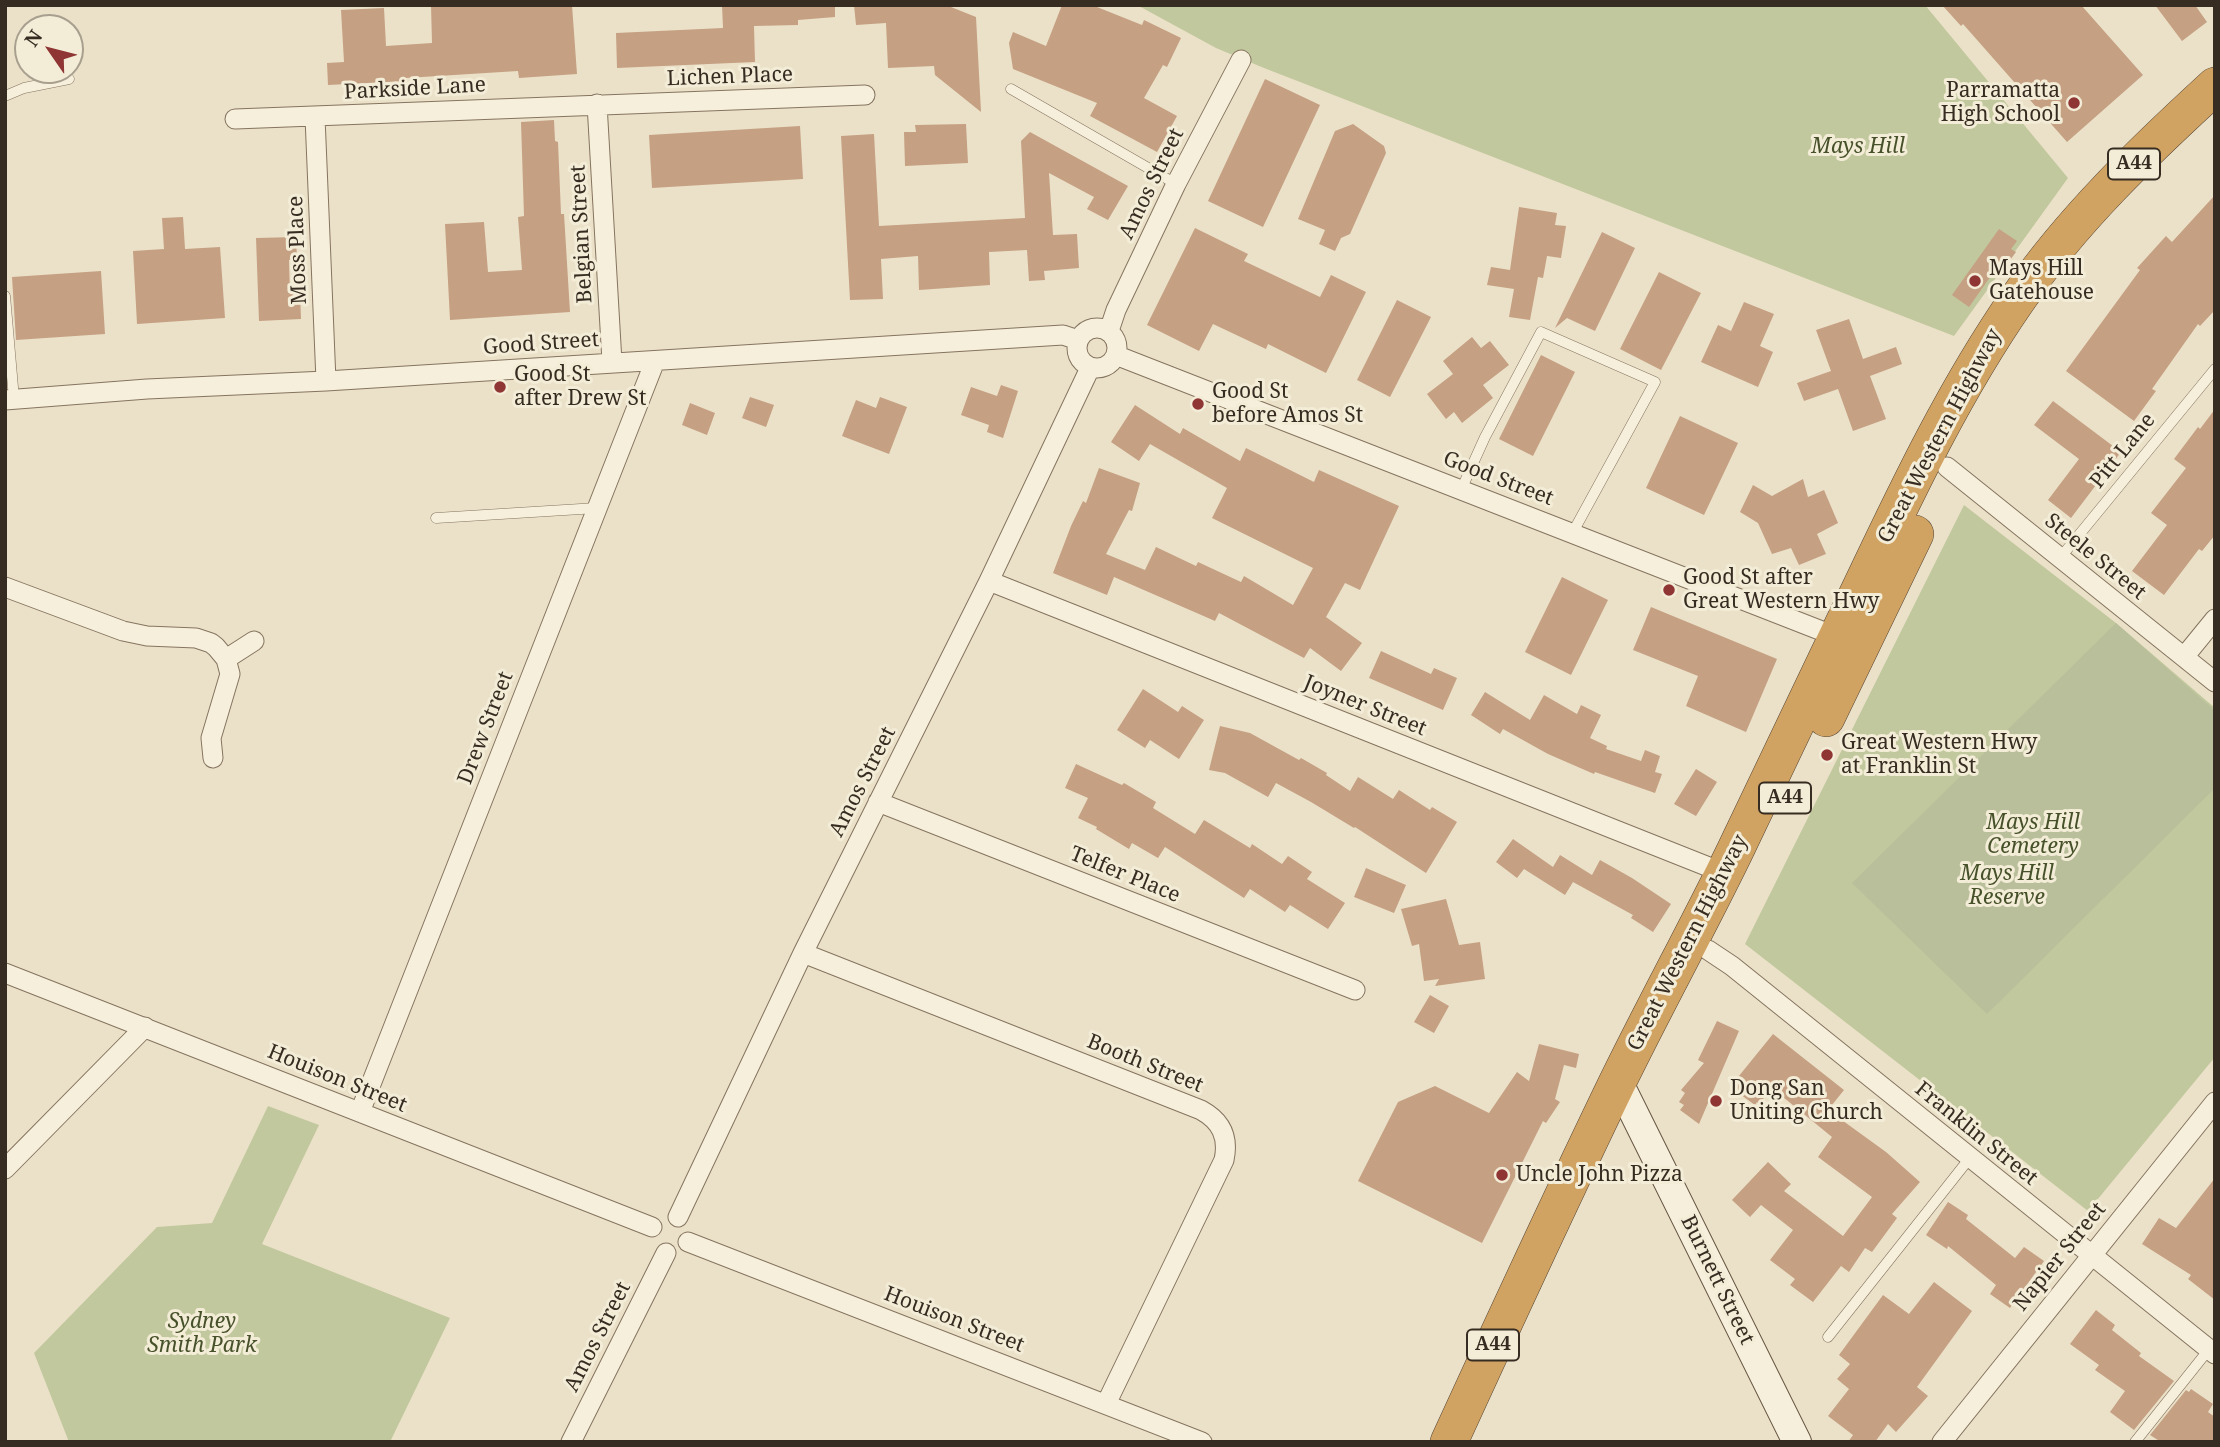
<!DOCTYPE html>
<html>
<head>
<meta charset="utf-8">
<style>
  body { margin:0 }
  #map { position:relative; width:2220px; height:1447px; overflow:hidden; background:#ebe1c9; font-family:"Noto Serif",serif }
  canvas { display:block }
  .frame { position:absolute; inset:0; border:7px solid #372c21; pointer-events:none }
  .north { position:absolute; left:14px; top:14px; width:70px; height:70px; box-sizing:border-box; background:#f3ecd7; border:2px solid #a89f8e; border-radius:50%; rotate:305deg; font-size:19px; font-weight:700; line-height:28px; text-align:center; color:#372c21 }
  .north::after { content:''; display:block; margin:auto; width:24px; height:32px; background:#8f3635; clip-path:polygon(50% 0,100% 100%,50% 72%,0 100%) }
</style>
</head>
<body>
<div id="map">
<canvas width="2220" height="1447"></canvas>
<div class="frame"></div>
<div class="north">N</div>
</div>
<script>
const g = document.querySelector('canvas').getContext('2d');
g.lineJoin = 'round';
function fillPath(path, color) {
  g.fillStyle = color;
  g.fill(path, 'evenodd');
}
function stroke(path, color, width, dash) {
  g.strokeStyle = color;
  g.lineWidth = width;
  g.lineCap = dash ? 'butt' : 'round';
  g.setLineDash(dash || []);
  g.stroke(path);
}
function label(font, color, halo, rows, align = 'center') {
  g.font = font + ' "Noto Serif",serif';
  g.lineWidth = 6;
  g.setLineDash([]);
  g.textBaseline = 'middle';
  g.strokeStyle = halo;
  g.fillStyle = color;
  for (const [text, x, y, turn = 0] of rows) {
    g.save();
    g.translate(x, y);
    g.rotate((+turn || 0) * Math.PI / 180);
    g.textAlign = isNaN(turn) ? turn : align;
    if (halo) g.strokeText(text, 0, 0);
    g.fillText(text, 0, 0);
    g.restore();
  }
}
fillPath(new Path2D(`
  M 1137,5 L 1925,5 L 2068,178 L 1954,336 L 1264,68 L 1216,48 Z
  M 1964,505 L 2116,623 L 2215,708 L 2215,1057 L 2088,1211 L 1745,944 Z
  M 268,1106 L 319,1125 L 262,1244 L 450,1318 L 390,1442 L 69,1442 L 34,1353 L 157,1227 L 212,1223 Z`), '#c2c89d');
fillPath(new Path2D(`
  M 2116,623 L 2215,711 L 2215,788 L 1987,1014 L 1852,883 Z`), '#b9be9b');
fillPath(new Path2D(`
  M 431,5 L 572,5 L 577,74 L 519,78 L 518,71 L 406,78 L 406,81 L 328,85 L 327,63 L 344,62 L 341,10 L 384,8 L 386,46 L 432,43 Z
  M 722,5 L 835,5 L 835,17 L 798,20 L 798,25 L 754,26 L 755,62 L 617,68 L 616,33 L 723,28 Z
  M 854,5 L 946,5 L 976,17 L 981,112 L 935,75 L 934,66 L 888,68 L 886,23 L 856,25 Z
  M 1062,5 L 1092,5 L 1142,25 L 1144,20 L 1181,38 L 1167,67 L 1163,65 L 1144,98 L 1177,116 L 1157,152 L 1090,116 L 1097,103 L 1013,69 L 1009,43 L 1013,32 L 1046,46 Z
  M 1942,5 L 2081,5 L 2143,75 L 2067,142 L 1963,24 L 1961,26 Z
  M 2155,5 L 2195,5 L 2207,22 L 2182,41 Z
  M 1265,79 L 1320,105 L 1263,227 L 1208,201 Z
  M 554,120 L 555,141 L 558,142 L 561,214 L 564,214 L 570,312 L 450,320 L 445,224 L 484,222 L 488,272 L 522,270 L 518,217 L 524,216 L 521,122 Z
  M 966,124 L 968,163 L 905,166 L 904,132 L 916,132 L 915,125 Z
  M 1353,124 L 1384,146 L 1386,153 L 1350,234 L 1341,238 L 1335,251 L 1319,244 L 1325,230 L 1298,219 L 1335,131 Z
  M 800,126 L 803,179 L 652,188 L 649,135 Z
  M 1030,132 L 1128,186 L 1108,220 L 1087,209 L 1094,197 L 1049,173 L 1053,235 L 1077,234 L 1079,268 L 1044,271 L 1045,280 L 1029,281 L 1027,250 L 989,252 L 990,285 L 919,290 L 918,256 L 881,259 L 883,299 L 850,300 L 841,136 L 874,134 L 879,226 L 1025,218 L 1021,141 Z
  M 2215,195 L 2215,310 L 2200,326 L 2198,324 L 2152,389 L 2156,391 L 2134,421 L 2066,371 L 2140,270 L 2137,268 L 2166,236 L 2172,242 Z
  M 1519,207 L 1557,213 L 1555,225 L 1566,226 L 1561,258 L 1547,256 L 1543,278 L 1538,277 L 1530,320 L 1509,317 L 1514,289 L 1487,285 L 1491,267 L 1510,270 Z
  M 183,217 L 185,249 L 220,247 L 225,318 L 137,324 L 133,251 L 164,249 L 162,218 Z
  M 1195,228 L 1248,254 L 1244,261 L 1320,297 L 1331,275 L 1366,292 L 1326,373 L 1268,344 L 1266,349 L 1213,324 L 1199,351 L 1147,325 Z
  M 1999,229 L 2017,241 L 2011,249 L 2016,252 L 2005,267 L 2000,263 L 1969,307 L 1952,295 Z
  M 1602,232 L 1635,248 L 1595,331 L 1567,318 L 1555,328 Z
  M 296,237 L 297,259 L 289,260 L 290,294 L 300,293 L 301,319 L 259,321 L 256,238 Z
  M 101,271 L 105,334 L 16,340 L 12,277 Z
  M 1659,272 L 1701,293 L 1661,370 L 1620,349 Z
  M 1397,300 L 1431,317 L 1390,397 L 1357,380 Z
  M 1744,302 L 1774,314 L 1760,346 L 1773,352 L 1758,387 L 1701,362 L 1718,325 L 1731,331 Z
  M 1849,319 L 1863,359 L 1896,347 L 1902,364 L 1870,376 L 1886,419 L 1853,431 L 1838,389 L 1804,401 L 1797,383 L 1831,371 L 1816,330 Z
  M 1472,337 L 1481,348 L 1490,341 L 1509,365 L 1483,385 L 1493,398 L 1462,423 L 1454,412 L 1446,419 L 1427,394 L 1453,374 L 1443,361 Z
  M 1541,355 L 1575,372 L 1533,456 L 1499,439 Z
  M 1001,385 L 1018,391 L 1003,438 L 987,432 L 989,425 L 961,415 L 971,387 L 997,396 Z
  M 750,397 L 774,405 L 766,427 L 742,418 Z
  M 880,397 L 907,407 L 889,454 L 842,436 L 856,400 L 876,408 Z
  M 2053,401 L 2121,452 L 2071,518 L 2048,500 L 2079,459 L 2034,425 Z
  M 690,403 L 715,413 L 707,435 L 682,425 Z
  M 1135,405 L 1180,434 L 1183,428 L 1240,461 L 1246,448 L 1314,482 L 1319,470 L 1399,506 L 1360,590 L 1345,583 L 1326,617 L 1362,643 L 1341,671 L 1310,648 L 1304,658 L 1219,613 L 1215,621 L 1114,577 L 1107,595 L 1053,573 L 1071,526 L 1083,501 L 1086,503 L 1099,468 L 1140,483 L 1132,511 L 1129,510 L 1106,554 L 1145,570 L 1156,547 L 1196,566 L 1198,562 L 1241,582 L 1244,576 L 1293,605 L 1313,568 L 1212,518 L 1227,488 L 1150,444 L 1139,461 L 1111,442 Z
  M 2215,409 L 2215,535 L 2202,551 L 2199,549 L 2164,595 L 2132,571 L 2167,525 L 2151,513 L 2186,468 L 2174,459 L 2198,427 L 2200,429 Z
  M 1680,416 L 1738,443 L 1704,515 L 1646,488 Z
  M 1803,479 L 1808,497 L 1824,490 L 1838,523 L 1817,534 L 1826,554 L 1799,565 L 1791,548 L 1772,554 L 1758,523 L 1740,512 L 1753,485 L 1772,496 Z
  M 1562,577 L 1608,600 L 1571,675 L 1525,652 Z
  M 1651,607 L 1777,659 L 1746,732 L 1686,706 L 1698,676 L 1633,650 Z
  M 1381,651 L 1431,674 L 1434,668 L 1457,678 L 1443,710 L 1369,678 Z
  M 1143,689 L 1178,712 L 1182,706 L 1204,720 L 1179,759 L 1150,740 L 1145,748 L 1117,730 Z
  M 1485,692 L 1530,720 L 1544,695 L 1577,714 L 1581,705 L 1601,715 L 1590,738 L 1607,746 L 1606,749 L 1641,761 L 1645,750 L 1660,756 L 1655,772 L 1662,774 L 1655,793 L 1595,772 L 1594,774 L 1548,754 L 1503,729 L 1500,734 L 1471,715 Z
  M 1220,726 L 1250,733 L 1299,760 L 1301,758 L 1327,773 L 1326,775 L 1350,791 L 1358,777 L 1393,799 L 1399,790 L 1430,810 L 1432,807 L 1457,822 L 1426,873 L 1355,827 L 1354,828 L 1311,802 L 1276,783 L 1268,797 L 1225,773 L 1209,770 Z
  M 1076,764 L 1122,785 L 1124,783 L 1156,802 L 1153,808 L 1195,834 L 1204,820 L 1250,848 L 1252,844 L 1282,864 L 1288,856 L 1312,872 L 1307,879 L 1345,903 L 1328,929 L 1290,905 L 1285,912 L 1250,889 L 1244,898 L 1165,847 L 1158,858 L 1132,843 L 1129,849 L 1096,829 L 1097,827 L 1078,818 L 1088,798 L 1065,788 Z
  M 1696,769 L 1717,782 L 1696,816 L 1674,804 Z
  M 1513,839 L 1553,867 L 1560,855 L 1592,875 L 1600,860 L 1632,878 L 1671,904 L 1653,932 L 1631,918 L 1633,915 L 1573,882 L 1565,895 L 1524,869 L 1517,878 L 1496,862 Z
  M 1366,868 L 1406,885 L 1394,913 L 1354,897 Z
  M 1446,899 L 1459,945 L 1480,942 L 1485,979 L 1435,986 L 1439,979 L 1424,981 L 1419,944 L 1412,946 L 1401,909 Z
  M 1430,995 L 1449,1006 L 1434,1033 L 1414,1022 Z
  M 1717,1021 L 1739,1031 L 1699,1124 L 1680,1110 L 1684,1105 L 1679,1102 L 1685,1093 L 1681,1090 L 1704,1063 L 1698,1060 Z
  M 1773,1034 L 1844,1090 L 1828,1110 L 1886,1152 L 1920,1182 L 1892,1214 L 1897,1218 L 1872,1252 L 1865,1248 L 1849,1272 L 1841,1266 L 1813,1302 L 1790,1285 L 1795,1279 L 1770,1260 L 1793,1230 L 1761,1205 L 1750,1217 L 1732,1200 L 1768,1162 L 1791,1184 L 1784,1191 L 1843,1236 L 1872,1197 L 1818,1157 L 1832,1137 L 1772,1088 L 1759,1104 L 1757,1102 L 1755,1105 L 1730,1087 Z
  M 1539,1044 L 1579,1054 L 1576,1068 L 1564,1065 L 1555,1099 L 1560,1102 L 1546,1123 L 1543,1121 L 1482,1243 L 1358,1181 L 1398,1102 L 1435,1086 L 1489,1113 L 1517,1072 L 1529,1081 Z
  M 2215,1178 L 2215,1300 L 2188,1279 L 2191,1275 L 2142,1244 L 2159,1218 L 2176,1228 Z
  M 1948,1202 L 1968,1215 L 1966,1219 L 2015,1258 L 2024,1247 L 2044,1261 L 2010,1308 L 1990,1294 L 1996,1285 L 1948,1246 L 1947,1249 L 1926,1235 Z
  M 1934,1282 L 1972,1311 L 1917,1387 L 1928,1396 L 1896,1432 L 1888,1424 L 1875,1442 L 1848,1442 L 1853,1435 L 1828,1416 L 1849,1389 L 1837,1379 L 1850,1364 L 1839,1355 L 1883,1295 L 1909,1314 Z
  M 2096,1310 L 2115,1325 L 2112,1330 L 2141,1353 L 2139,1356 L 2174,1381 L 2134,1430 L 2110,1412 L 2125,1391 L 2095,1370 L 2099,1365 L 2070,1344 Z
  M 2191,1389 L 2213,1404 L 2208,1412 L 2215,1417 L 2215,1442 L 2161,1442 L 2150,1435 L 2186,1390 L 2189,1392 Z`), '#c5a082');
const lane = new Path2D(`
  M 1011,89 L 1176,184
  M 5,96 L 24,88 L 69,79
  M 5,296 L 14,399
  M 1461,490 L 1485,437 L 1541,332 L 1655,382 L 1573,532
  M 436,518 L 597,508
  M 2060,558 L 2215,369
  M 1828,1337 L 1969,1159
  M 2135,1442 L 2210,1348`);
const street = new Path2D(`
  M 597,104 L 612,362
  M 315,117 L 326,381
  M 235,119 L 865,95
  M1077 348a20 20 0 1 1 40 0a20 20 0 1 1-40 0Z
  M 1109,331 L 1116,310 L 1176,184 L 1241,60
  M 1118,356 L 1845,640
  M 5,400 L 147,389 L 326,381 L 1063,335 L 1078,340
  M 1947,467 L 2215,682
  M 989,581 L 1724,873
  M 5,587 L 123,631 L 147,636 L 196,638 L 211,643 L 216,647 L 226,659 L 230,674 L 211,738 L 213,758
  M 2184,657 L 2215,619
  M 226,659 L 254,641
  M 878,802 L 1355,990
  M 1708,950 L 1732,966 L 2215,1354
  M 803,953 L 1201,1110 C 1221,1121 1229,1137 1224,1160 L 1106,1404
  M 5,973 L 652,1227
  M 360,1112 L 655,361
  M 5,1169 L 145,1027
  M 678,1217 L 803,953 L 989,581 L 1090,368
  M 688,1242 L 1202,1442
  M 571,1442 L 666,1253
  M 1942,1442 L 2215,1102`);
const secondary = new Path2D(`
  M 1618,1081 L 1797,1442`);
const highway = new Path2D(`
  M 1826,718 L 1915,534
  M 1449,1442 C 1504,1322 1559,1203 1616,1085 C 1654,1007 1696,931 1734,853 C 1777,763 1820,673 1863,583 C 1909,486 1956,388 2017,300 C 2072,220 2143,152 2215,86`);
stroke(lane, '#85745f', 11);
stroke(street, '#85745f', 21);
stroke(secondary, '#675642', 30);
stroke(highway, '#544333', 38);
stroke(lane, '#f6efdb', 10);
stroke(street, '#f6efdb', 19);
stroke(secondary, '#f6efdb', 28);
stroke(highway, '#d1a362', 37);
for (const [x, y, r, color] of [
  [2074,103,7,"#8f3635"],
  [1975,281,7,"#8f3635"],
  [500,387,7,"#8f3635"],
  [1198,404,7,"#8f3635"],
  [1669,590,7,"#8f3635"],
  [1827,755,7,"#8f3635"],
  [1716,1101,7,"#8f3635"],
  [1502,1175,7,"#8f3635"]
]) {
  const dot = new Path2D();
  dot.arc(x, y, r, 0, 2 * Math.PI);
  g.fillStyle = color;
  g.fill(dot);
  stroke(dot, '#f3ecd7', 2.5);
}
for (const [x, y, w] of [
  [2134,164,52],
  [1785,798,52],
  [1493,1345,52]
]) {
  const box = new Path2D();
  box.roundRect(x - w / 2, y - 15.5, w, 31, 5);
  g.fillStyle = '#f3ecd7';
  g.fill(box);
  stroke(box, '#372c21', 2);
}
label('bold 19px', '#372c21', null, [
  ["A44",2134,164],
  ["A44",1785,798],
  ["A44",1493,1345]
]);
label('21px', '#372c21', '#f3ecd7', [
  ["Lichen Place",730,77,-2],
  ["Parkside Lane",415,89,-3],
  ["Amos Street",1152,184,-64],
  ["Belgian Street",582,234,-93],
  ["Moss Place",298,250,-92],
  ["Good Street",541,344,-4],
  ["Great Western Highway",1940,436,-62],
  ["Pitt Lane",2123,451,-51],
  ["Good Street",1498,479,21],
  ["Steele Street",2095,557,39],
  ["Joyner Street",1365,706,22],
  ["Drew Street",486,728,-69],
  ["Amos Street",863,782,-63],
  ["Telfer Place",1125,875,22],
  ["Great Western Highway",1688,943,-63],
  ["Booth Street",1145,1064,22],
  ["Houison Street",337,1079,22],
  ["Franklin Street",1976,1134,39],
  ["Napier Street",2060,1257,-51],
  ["Burnett Street",1717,1280,64],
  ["Houison Street",954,1320,21],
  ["Amos Street",598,1337,-63]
]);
label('21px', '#372c21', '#f3ecd7', [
  ["Parramatta",2060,91,"right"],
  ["High School",2060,115,"right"],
  ["Mays Hill",1989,269],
  ["Gatehouse",1989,293],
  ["Good St",514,375],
  ["after Drew St",514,399],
  ["Good St",1212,392],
  ["before Amos St",1212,416],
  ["Good St after",1683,578],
  ["Great Western Hwy",1683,602],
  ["Great Western Hwy",1841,743],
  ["at Franklin St",1841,767],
  ["Dong San",1730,1089],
  ["Uniting Church",1730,1113],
  ["Uncle John Pizza",1516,1175]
], 'left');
label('italic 21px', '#46512a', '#f3ecd7', [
  ["Mays Hill",1858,147],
  ["Mays Hill",2033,823],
  ["Cemetery",2033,847],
  ["Mays Hill",2007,874],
  ["Reserve",2007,898],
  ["Sydney",202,1322],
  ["Smith Park",202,1346]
]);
</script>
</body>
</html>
